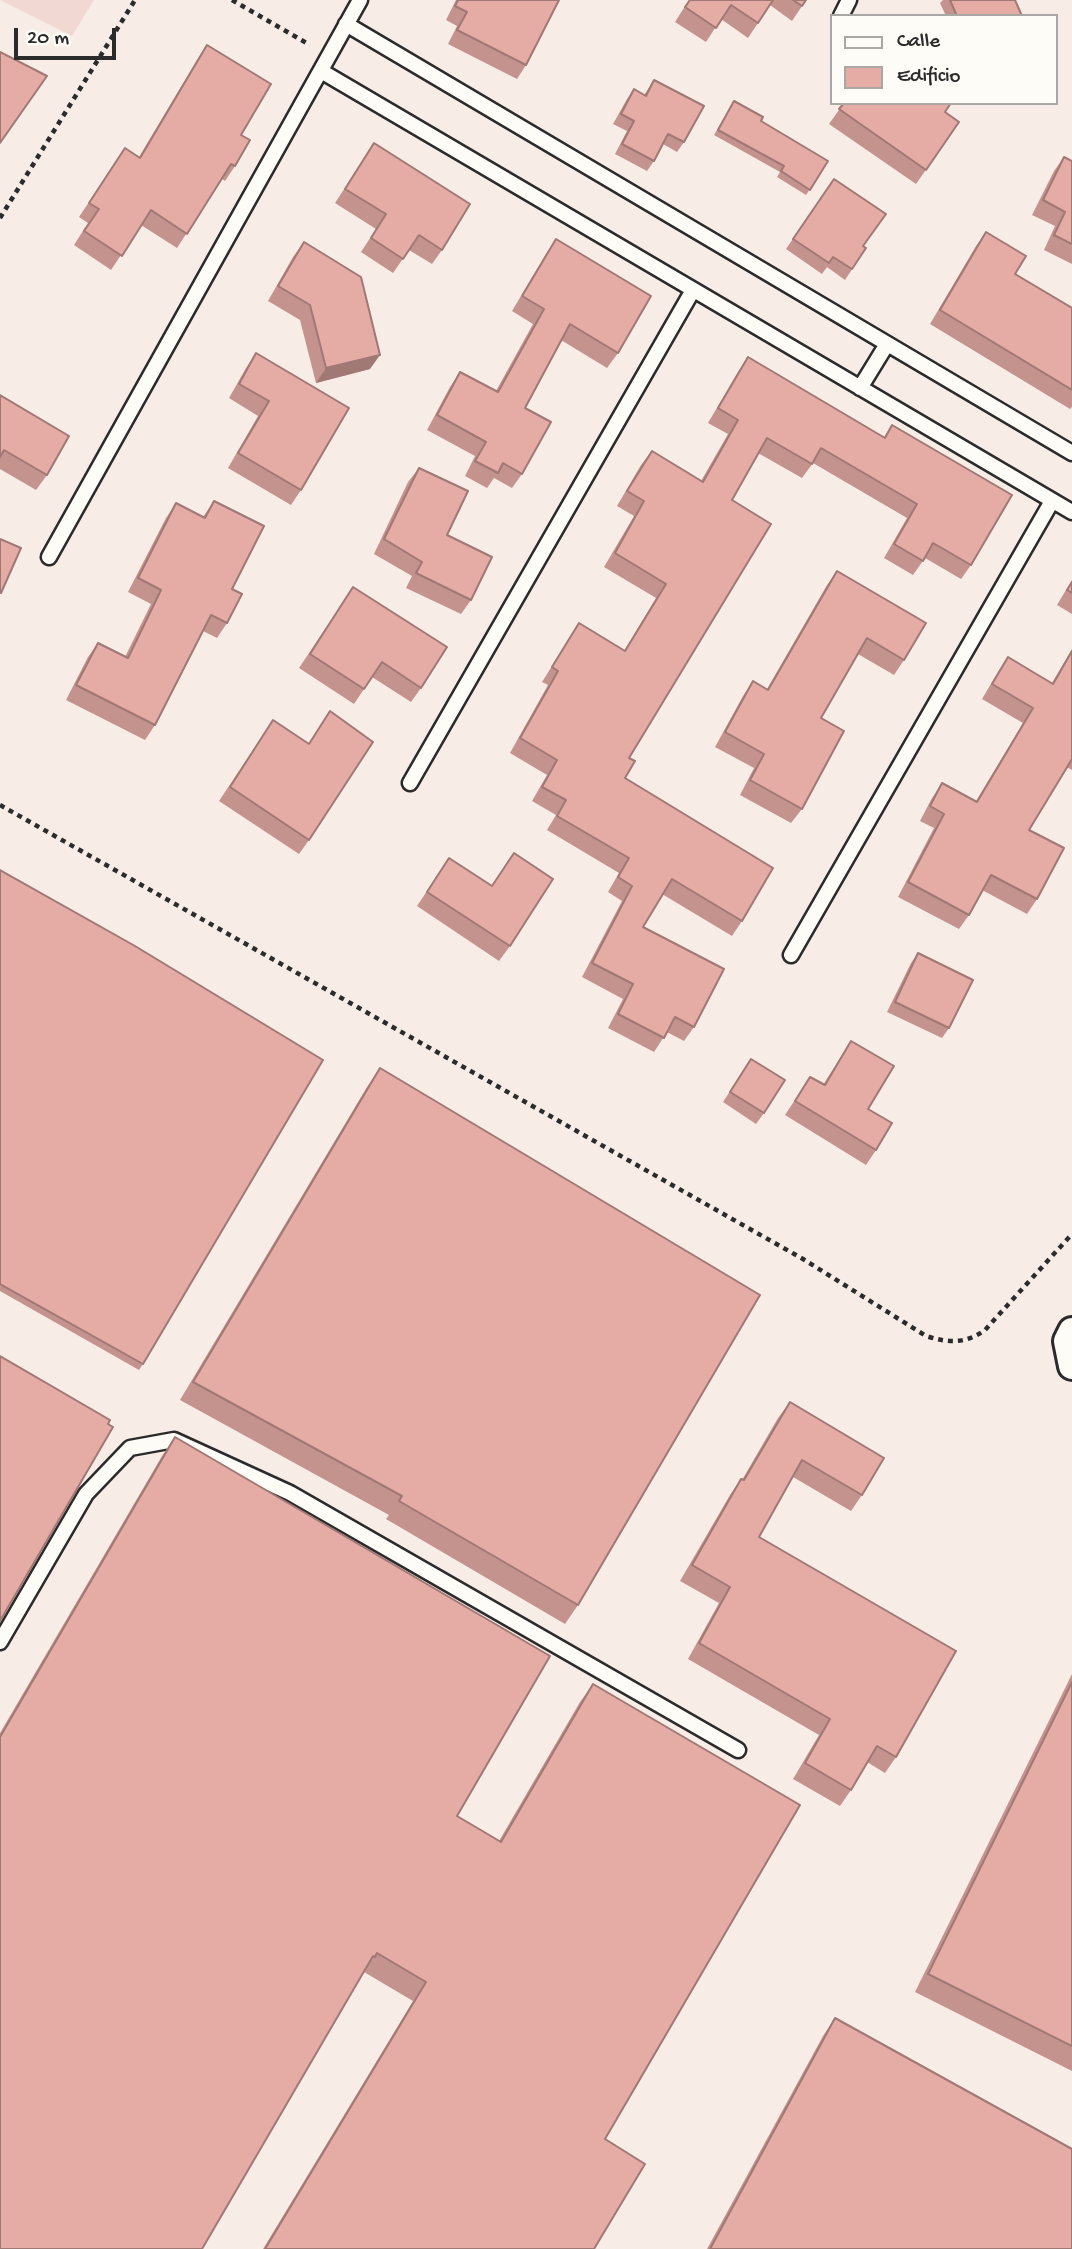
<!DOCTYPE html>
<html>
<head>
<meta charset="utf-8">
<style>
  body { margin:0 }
  #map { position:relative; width:1072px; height:2249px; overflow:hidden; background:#f8ece7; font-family:"Gochi Hand",sans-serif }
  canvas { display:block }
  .legend { position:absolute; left:830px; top:14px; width:228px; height:91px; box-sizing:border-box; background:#fdfcf7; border:2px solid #a9a8a5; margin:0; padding:9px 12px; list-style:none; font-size:21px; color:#2b2b2b }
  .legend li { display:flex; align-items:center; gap:14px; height:35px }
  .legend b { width:35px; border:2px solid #a9a8a5 }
  .scale { position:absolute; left:14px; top:28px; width:102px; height:32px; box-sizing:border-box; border:4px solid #2b2b2b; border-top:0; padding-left:9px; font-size:21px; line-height:24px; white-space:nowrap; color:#2b2b2b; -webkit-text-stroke:5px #fdfcf7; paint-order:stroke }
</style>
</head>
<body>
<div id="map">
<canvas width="1072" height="2249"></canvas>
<ul class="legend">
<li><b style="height:9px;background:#fdfcf7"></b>Calle</li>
<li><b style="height:19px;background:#e5aba5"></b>Edificio</li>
</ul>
<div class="scale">20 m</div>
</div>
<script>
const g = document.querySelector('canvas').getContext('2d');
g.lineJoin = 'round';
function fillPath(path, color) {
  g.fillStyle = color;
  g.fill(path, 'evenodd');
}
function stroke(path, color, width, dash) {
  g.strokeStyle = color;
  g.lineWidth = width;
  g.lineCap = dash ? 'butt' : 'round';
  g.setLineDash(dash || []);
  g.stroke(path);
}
fillPath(new Path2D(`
  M 0,0 L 94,0 L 72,36 Z`), '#f2d8d3');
const lane = new Path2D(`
  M 841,16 L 849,0
  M 346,24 L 1072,453
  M 321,71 L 1072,512
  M 860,388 L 887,344
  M 49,557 L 360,0
  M 410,783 L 693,290
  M 791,955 L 1052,501
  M 0,1642 L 86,1494 L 130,1448 L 174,1440 L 290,1493 L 738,1750`);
const street = new Path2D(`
  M 1072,1331 L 1067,1341 L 1072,1366`);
stroke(lane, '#2b2b2b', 19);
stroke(street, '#2b2b2b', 32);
stroke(new Path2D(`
  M 232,0 L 310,45
  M 0,218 L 135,0
  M 0,805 L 803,1259 L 926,1336 C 948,1343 966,1344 985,1330 L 1072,1234`), '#2b2b2b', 4.5, [5, 5]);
stroke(lane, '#fdfcf7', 14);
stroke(street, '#fdfcf7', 26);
fillPath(new Path2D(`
  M 456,0 L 559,0 L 526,65 L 517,79 L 448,44 L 457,26 L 446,20 Z
  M 689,0 L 806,0 L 792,21 L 770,5 L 748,38 L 721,19 L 706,42 L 675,22 Z
  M 943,0 L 1015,0 L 1022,16 L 946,16 L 940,3 Z
  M 207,45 L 241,135 L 235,166 L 225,181 L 222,179 L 177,248 L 141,225 L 111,270 L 74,245 L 88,223 L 79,217 L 125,148 L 139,157 L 197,60 Z
  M 654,80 L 684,142 L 677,152 L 663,144 L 654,161 L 647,171 L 615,154 L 627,131 L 613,124 L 627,99 L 634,89 L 644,95 Z
  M 734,101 L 761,121 L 828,161 L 806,195 L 777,177 L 780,172 L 714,135 Z
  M 844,103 L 945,112 L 959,122 L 916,184 L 829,124 Z
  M 374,143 L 442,250 L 432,264 L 409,250 L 393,273 L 361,252 L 376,229 L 335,203 Z
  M 1064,157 L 1072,161 L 1072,264 L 1044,250 L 1055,226 L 1032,215 L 1054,171 Z
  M 834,179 L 863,246 L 866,248 L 845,280 L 827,267 L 822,274 L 786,249 Z
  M 986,232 L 1015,274 L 1072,308 L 1072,407 L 1070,409 L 930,324 L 976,246 Z
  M 556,239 L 618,353 L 607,368 L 561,340 L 525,408 L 522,474 L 512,488 L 494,478 L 487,488 L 465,476 L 475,456 L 427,430 L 450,387 L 460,372 L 496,391 L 533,324 L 512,311 L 546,254 Z
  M 304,242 L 370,369 L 316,383 L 300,320 L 268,301 L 293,257 Z
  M 256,353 L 301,490 L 291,505 L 228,468 L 258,416 L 229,398 L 246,368 Z
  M 748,357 L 884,437 L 892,425 L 971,565 L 961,579 L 925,558 L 913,575 L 884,558 L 907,518 L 813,463 L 802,478 L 758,453 L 732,500 L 629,758 L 625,778 L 742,921 L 732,936 L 662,894 L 643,927 L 694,1027 L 684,1041 L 667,1032 L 654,1052 L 608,1028 L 623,999 L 582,977 L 622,901 L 608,892 L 619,873 L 547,830 L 556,815 L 532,801 L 547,775 L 510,753 L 548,685 L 542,682 L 579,623 L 624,651 L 656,598 L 604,567 L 634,516 L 617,506 L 641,465 L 652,451 L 701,481 L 728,434 L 708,423 L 738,372 Z
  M 0,395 L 47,475 L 36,490 L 0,469 Z
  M 419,468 L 447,535 L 471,600 L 461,614 L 406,588 L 412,576 L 374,554 L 408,482 Z
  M 214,501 L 232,589 L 227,623 L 217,638 L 203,631 L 155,725 L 145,740 L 66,700 L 88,657 L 98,643 L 125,657 L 151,604 L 128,592 L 166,518 L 176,503 L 203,517 Z
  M 837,571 L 904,660 L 894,675 L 858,654 L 821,718 L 802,809 L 791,823 L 740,795 L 754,768 L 715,747 L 743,696 L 753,681 L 767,689 L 827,585 Z
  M 1072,580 L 1072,614 L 1057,605 Z
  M 353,587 L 421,688 L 411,702 L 372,677 L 354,704 L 299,668 Z
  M 1072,649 L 1072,770 L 1067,767 L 1029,830 L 1037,899 L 1027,914 L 982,890 L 969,915 L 959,929 L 898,897 L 934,828 L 920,821 L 932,798 L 942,783 L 976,801 L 1023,723 L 982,699 L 998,672 L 1008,657 L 1052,683 Z
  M 273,720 L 309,840 L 299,854 L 219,801 Z
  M 449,858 L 510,946 L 499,961 L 417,906 Z
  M 0,870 L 143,1364 L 139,1370 L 0,1291 Z
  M 918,953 L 949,1028 L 942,1038 L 887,1012 L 911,963 Z
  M 851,1041 L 868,1109 L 876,1150 L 866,1165 L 785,1115 L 810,1077 L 823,1085 Z
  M 751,1059 L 764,1113 L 756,1124 L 723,1102 Z
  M 380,1068 L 578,1605 L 565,1624 L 386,1519 L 389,1515 L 180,1400 L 367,1087 Z
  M 790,1402 L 862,1495 L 851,1511 L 793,1477 L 759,1537 L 896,1757 L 885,1773 L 867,1762 L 851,1790 L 840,1806 L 793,1779 L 819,1735 L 688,1659 L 719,1603 L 680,1581 L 730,1495 L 741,1479 L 742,1480 L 778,1418 Z
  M 175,1437 L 457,1816 L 499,1841 L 580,1702 L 593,1684 L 605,2139 L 594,2249 L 263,2249 L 413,2001 L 364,1972 L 362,1975 L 0,2249 L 0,1733 L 162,1456 Z
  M 1072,1674 L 1072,2071 L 915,1992 Z
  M 835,2018 L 1072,2249 L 707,2249 L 823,2036 Z`), '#c5938e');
fillPath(new Path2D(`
  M 380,355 L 370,369 L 316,383 L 326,368 Z`), '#a07874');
const building = new Path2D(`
  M 458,0 L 559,0 L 526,65 L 457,30 L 467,12 L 455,6 Z
  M 690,0 L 773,0 L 758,23 L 731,5 L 716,28 L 685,7 Z
  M 793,0 L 806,0 L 802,6 Z
  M 950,0 L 1015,0 L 1022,16 L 957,16 Z
  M 207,45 L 271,84 L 241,135 L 250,140 L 235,166 L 231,164 L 187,234 L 151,210 L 122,256 L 84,231 L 99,209 L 89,203 L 125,148 L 140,158 Z
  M 0,52 L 47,76 L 0,143 Z
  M 654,80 L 704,106 L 684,142 L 668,134 L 654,161 L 622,144 L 634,121 L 621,114 L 634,89 L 646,96 Z
  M 734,101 L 763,117 L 761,121 L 828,161 L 810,190 L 781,171 L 784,166 L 718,130 Z
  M 844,103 L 951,103 L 945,112 L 959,122 L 926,170 L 839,109 Z
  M 374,143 L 470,204 L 442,250 L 419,235 L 403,259 L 371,238 L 386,214 L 345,189 Z
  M 1064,157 L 1072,161 L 1072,244 L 1054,235 L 1065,212 L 1043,200 Z
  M 834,179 L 886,214 L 863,246 L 866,248 L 852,269 L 833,257 L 829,263 L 793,239 Z
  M 986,232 L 1026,256 L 1015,274 L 1072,308 L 1072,390 L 940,310 Z
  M 556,239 L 651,296 L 618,353 L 570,324 L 525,408 L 551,422 L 522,474 L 503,463 L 498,473 L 475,461 L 486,442 L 437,415 L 460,372 L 498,392 L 544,309 L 522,296 Z
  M 304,242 L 361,277 L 380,355 L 326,368 L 310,305 L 278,286 Z
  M 256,353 L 349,408 L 301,490 L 238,453 L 269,401 L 239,384 Z
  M 748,357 L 885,438 L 892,425 L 1012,495 L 971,565 L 933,543 L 923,561 L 894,544 L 917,504 L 821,448 L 812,464 L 767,438 L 732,500 L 771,524 L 629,758 L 635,761 L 625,778 L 773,868 L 742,921 L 672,879 L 643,927 L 724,969 L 694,1027 L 675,1017 L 664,1038 L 618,1014 L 633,984 L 592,963 L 632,886 L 618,877 L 629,858 L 557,816 L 566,800 L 542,787 L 557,760 L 520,738 L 558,671 L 552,667 L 579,623 L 625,651 L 666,584 L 615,553 L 644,501 L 627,491 L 652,451 L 703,482 L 738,420 L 718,408 Z
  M 0,395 L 69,436 L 47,475 L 4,450 L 0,457 Z
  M 419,468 L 468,491 L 447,535 L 492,557 L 471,600 L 416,573 L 422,562 L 384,539 Z
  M 214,501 L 264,526 L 232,589 L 242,594 L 227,623 L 211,615 L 155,725 L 76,685 L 98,643 L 128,658 L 161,590 L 138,578 L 176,503 L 205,518 Z
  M 0,539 L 21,548 L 1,593 L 0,592 Z
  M 837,571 L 926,623 L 904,660 L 867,638 L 821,718 L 844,731 L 802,809 L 750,780 L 764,754 L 725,732 L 753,681 L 768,690 Z
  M 1072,582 L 1072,593 L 1067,590 Z
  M 353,587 L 447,647 L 421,688 L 382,662 L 364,689 L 310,654 Z
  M 1072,651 L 1072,759 L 1029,830 L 1064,848 L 1037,899 L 991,875 L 969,915 L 908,882 L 944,814 L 930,806 L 942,783 L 977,802 L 1033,708 L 992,684 L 1008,657 L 1053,684 Z
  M 330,711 L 373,742 L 309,840 L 230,787 L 273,720 L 309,744 Z
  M 514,853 L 553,879 L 510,946 L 427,892 L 449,858 L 492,886 Z
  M 0,870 L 135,946 L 323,1060 L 143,1364 L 0,1284 Z
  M 918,953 L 973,980 L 949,1028 L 895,1002 Z
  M 851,1041 L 894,1066 L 868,1109 L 892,1123 L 876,1150 L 795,1101 L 810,1077 L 825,1085 Z
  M 751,1059 L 785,1080 L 764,1113 L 730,1092 Z
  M 380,1068 L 760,1295 L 578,1605 L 399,1501 L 402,1496 L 193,1382 Z
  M 0,1356 L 110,1420 L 108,1424 L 113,1427 L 0,1621 Z
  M 790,1402 L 884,1458 L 862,1495 L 802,1460 L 759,1537 L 956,1651 L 896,1757 L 877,1746 L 851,1790 L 805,1763 L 830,1719 L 699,1643 L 730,1587 L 692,1565 L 741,1479 L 744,1480 Z
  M 175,1437 L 550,1656 L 457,1816 L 501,1842 L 593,1684 L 800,1805 L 605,2139 L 645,2164 L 594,2249 L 265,2249 L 426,1982 L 377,1953 L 375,1957 L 373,1956 L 202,2249 L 0,2249 L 0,1737 Z
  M 1072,1682 L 1072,2046 L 928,1974 Z
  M 835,2018 L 1072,2149 L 1072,2249 L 710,2249 Z`);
fillPath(building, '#e5aba5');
stroke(building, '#a07874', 2);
</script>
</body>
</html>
